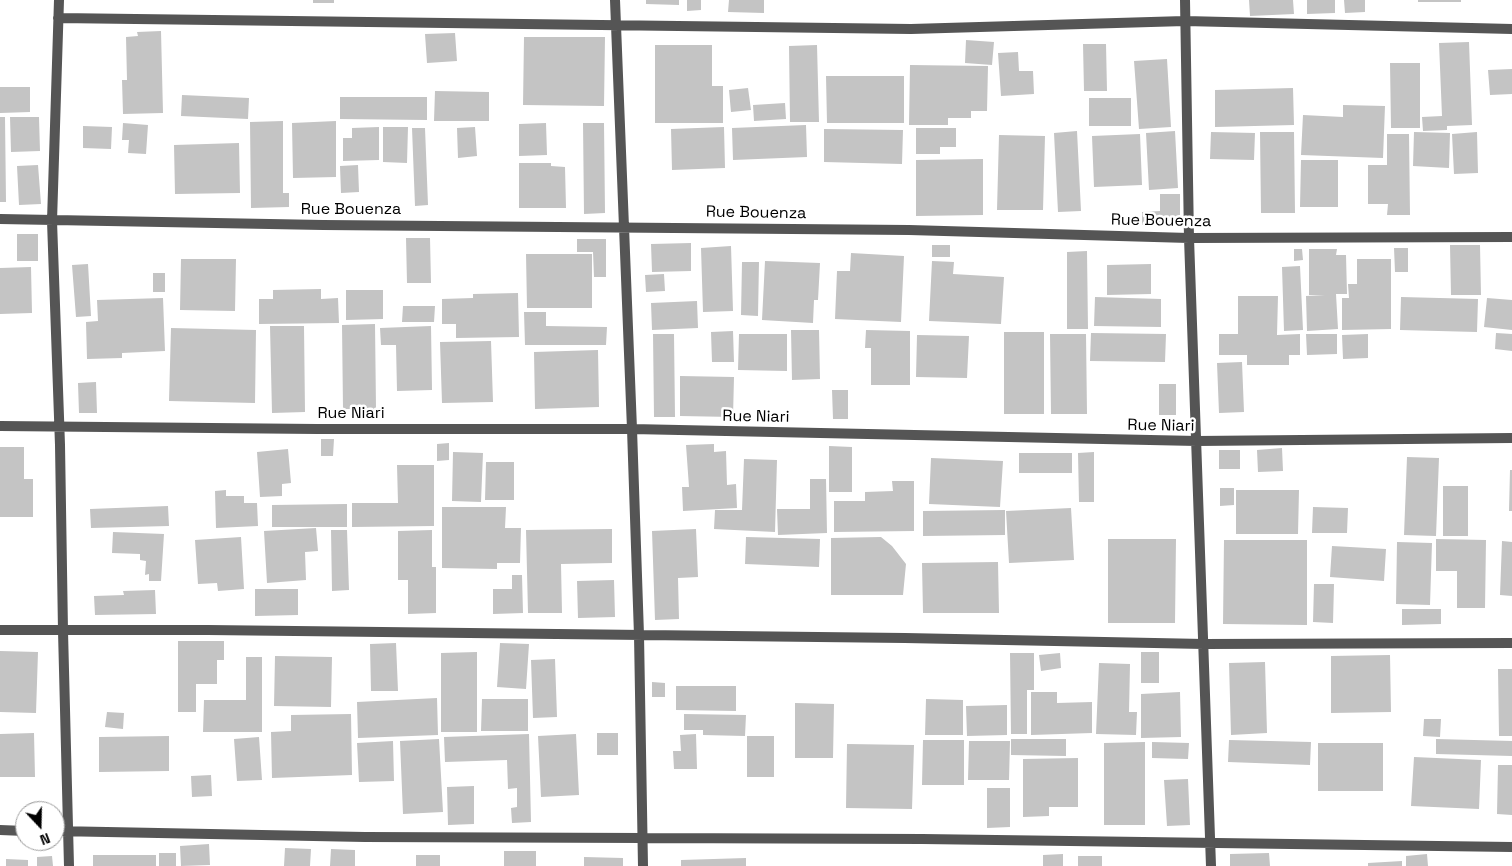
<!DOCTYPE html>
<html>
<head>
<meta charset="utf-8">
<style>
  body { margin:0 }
  #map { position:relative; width:1512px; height:866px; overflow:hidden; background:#fff; font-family:"Space Grotesk",sans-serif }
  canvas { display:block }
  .north { position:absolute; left:15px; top:801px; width:50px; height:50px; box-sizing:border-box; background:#fff; border:1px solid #999; border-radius:50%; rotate:159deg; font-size:14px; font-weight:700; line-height:20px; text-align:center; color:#000 }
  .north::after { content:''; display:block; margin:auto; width:18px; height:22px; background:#000; clip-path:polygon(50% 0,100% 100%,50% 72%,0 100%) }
</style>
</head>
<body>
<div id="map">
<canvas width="1512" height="866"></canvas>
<div class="north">N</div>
</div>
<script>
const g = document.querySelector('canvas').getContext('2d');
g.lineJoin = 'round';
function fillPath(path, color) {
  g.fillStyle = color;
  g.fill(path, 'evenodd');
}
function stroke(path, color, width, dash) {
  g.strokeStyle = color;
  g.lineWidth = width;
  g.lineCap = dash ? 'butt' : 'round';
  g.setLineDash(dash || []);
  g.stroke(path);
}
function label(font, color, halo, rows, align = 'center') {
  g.font = font + ' "Space Grotesk",sans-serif';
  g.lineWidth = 5;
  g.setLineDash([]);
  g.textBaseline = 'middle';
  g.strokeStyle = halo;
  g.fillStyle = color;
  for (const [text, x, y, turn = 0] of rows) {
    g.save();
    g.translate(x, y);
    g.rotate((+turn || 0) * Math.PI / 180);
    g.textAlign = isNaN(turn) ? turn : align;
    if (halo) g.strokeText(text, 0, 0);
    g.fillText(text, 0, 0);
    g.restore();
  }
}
fillPath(new Path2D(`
  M 313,0 L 334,0 L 334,3 L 313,3 Z
  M 646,0 L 679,0 L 679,5 L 646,4 Z
  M 687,0 L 701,0 L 701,10 L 687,11 Z
  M 729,0 L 764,0 L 764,13 L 728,12 Z
  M 1249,0 L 1293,0 L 1294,14 L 1250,16 Z
  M 1307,0 L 1335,0 L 1335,13 L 1307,14 Z
  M 1344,0 L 1365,0 L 1365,12 L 1345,13 Z
  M 1418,0 L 1461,0 L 1461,2 L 1418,2 Z
  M 161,31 L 163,113 L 123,114 L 122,80 L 127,80 L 126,37 L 138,36 L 137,32 Z
  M 455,33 L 457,61 L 427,63 L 425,34 Z
  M 524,37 L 605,37 L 604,106 L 523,105 Z
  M 966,40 L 994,42 L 992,65 L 965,63 Z
  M 1469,42 L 1472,125 L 1447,126 L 1447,130 L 1423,131 L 1422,117 L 1442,116 L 1439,43 Z
  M 1083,44 L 1106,44 L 1107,91 L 1084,91 Z
  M 655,45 L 712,45 L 712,86 L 723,86 L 723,123 L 655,123 Z
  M 817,45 L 819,122 L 790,122 L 789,46 Z
  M 1018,52 L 1019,71 L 1033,71 L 1034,94 L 1001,96 L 998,53 Z
  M 1167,59 L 1171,127 L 1139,129 L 1134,61 Z
  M 1390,63 L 1420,63 L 1420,128 L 1391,128 Z
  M 910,65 L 988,66 L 987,111 L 971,111 L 971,118 L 948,118 L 948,125 L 909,125 Z
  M 1512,69 L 1512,94 L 1490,95 L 1488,70 Z
  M 826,76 L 904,76 L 904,123 L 827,123 Z
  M 0,87 L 30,87 L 30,112 L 0,113 Z
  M 748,88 L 751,110 L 731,112 L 729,90 Z
  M 1293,88 L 1294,125 L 1215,127 L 1215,90 Z
  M 435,91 L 489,92 L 489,121 L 434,121 Z
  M 182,95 L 249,98 L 248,119 L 181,116 Z
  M 340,97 L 427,97 L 427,120 L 340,119 Z
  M 1089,98 L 1131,98 L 1131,126 L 1089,126 Z
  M 785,103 L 786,119 L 754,121 L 753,105 Z
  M 1343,105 L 1385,106 L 1383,158 L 1301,155 L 1303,115 L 1343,117 Z
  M 0,117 L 5,117 L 6,202 L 0,202 Z
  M 10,117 L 39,117 L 40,151 L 11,152 Z
  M 283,121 L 283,193 L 289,193 L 289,207 L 251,208 L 250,122 Z
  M 336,121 L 336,177 L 293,178 L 292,123 Z
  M 123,123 L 148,125 L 146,154 L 128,153 L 129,140 L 122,140 Z
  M 546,123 L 547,155 L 519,156 L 519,124 Z
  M 583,123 L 604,123 L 605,213 L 584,214 Z
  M 806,125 L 807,157 L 733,160 L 732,128 Z
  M 83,126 L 112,127 L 111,149 L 83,148 Z
  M 379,127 L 379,160 L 343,161 L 343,138 L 352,138 L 352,128 Z
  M 383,127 L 408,127 L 407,163 L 383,162 Z
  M 475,127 L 477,156 L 458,158 L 457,128 Z
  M 724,127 L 725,168 L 672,170 L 671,129 Z
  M 412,128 L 425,128 L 428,205 L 415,206 Z
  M 916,128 L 956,128 L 956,147 L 940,147 L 940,154 L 916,154 Z
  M 824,129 L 903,130 L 902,164 L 824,162 Z
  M 1077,131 L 1081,211 L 1058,212 L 1054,133 Z
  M 1175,131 L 1178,188 L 1149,190 L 1146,133 Z
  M 1211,132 L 1255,133 L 1254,160 L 1210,159 Z
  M 1260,132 L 1294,132 L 1295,213 L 1261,213 Z
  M 1414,132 L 1450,133 L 1449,168 L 1413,166 Z
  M 1477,132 L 1478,173 L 1454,174 L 1452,134 Z
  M 1140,134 L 1142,185 L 1094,187 L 1092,136 Z
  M 1387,134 L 1409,134 L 1410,215 L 1387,215 L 1388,204 L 1368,204 L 1368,165 L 1387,165 Z
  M 999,135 L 1045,136 L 1043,210 L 997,210 Z
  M 239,143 L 240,193 L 175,194 L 174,145 Z
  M 983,159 L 983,215 L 916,216 L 916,160 Z
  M 1301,160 L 1338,160 L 1338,207 L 1300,207 Z
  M 519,163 L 551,163 L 551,166 L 565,167 L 566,208 L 519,208 Z
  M 38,165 L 41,204 L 19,205 L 17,166 Z
  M 358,165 L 359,192 L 341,193 L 340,166 Z
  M 1160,194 L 1180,194 L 1180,225 L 1142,225 L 1142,212 L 1160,211 Z
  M 17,234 L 38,234 L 38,261 L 17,261 Z
  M 406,238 L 430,238 L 431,283 L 407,283 Z
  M 577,239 L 606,239 L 606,277 L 594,277 L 593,252 L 577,252 Z
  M 691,243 L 691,271 L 652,272 L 651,244 Z
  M 932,245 L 950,245 L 950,257 L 932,257 Z
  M 1450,245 L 1480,245 L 1481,295 L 1451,295 Z
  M 731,246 L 733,311 L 703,312 L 701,248 Z
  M 1394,248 L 1408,248 L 1408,272 L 1395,272 Z
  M 1294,249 L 1302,249 L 1303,260 L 1294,261 Z
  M 1309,249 L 1337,249 L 1336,255 L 1346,255 L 1347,294 L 1336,294 L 1338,329 L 1307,331 L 1306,296 L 1325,295 L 1309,295 Z
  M 1087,251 L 1088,329 L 1067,329 L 1067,252 Z
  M 851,253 L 904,256 L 901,322 L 835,319 L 837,271 L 850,271 Z
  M 526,254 L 592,254 L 592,308 L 527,308 Z
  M 181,259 L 236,259 L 235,311 L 180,310 Z
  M 1357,259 L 1391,259 L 1391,329 L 1342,330 L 1342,298 L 1349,298 L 1348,284 L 1357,284 Z
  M 765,261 L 820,263 L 818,300 L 814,300 L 813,323 L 762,320 Z
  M 932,261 L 954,262 L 953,274 L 1004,277 L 1001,324 L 929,321 Z
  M 742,262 L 759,262 L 758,316 L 741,315 Z
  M 88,264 L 91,316 L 76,317 L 72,265 Z
  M 1151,264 L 1151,294 L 1107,295 L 1107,265 Z
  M 1300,266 L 1303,330 L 1284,331 L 1282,267 Z
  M 31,267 L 32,313 L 0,314 L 0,268 Z
  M 153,273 L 165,273 L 165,292 L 153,292 Z
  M 664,274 L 665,291 L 646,292 L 645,275 Z
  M 321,289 L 321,299 L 338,298 L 339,323 L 259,324 L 259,299 L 273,299 L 273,290 Z
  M 346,290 L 383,290 L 383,319 L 346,320 Z
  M 518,293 L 519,337 L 456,338 L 456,324 L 442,324 L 442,299 L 473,298 L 473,294 Z
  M 1238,296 L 1278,296 L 1277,335 L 1300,334 L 1300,355 L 1289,355 L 1289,365 L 1247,365 L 1247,355 L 1219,355 L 1219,334 L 1238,334 Z
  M 1095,297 L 1161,299 L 1161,327 L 1094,326 Z
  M 1401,297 L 1478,299 L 1477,332 L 1400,330 Z
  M 163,298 L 165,351 L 122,353 L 122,358 L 87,359 L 86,322 L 98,321 L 97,300 Z
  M 1487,298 L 1512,300 L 1512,330 L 1484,327 Z
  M 697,301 L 698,328 L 652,330 L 651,303 Z
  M 403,306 L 435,306 L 434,322 L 402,322 Z
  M 524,312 L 546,312 L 546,326 L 607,327 L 606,345 L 525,345 Z
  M 375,324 L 376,409 L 343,409 L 342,325 Z
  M 270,326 L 304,326 L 305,412 L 272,413 Z
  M 431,326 L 432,390 L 397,391 L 396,345 L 381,345 L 380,328 Z
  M 171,328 L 256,330 L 255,403 L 169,401 Z
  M 791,330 L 819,330 L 820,379 L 792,380 Z
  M 866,330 L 910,331 L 910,385 L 871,385 L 871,348 L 865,348 Z
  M 733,331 L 734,362 L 712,362 L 711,332 Z
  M 1004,332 L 1044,332 L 1044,414 L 1004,414 Z
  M 1091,333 L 1166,334 L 1165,362 L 1090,361 Z
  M 1496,333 L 1512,334 L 1512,351 L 1495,349 Z
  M 653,334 L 674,334 L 675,417 L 654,417 Z
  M 739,334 L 787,334 L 787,371 L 738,370 Z
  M 1050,334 L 1086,334 L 1087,414 L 1051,414 Z
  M 1306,334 L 1337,334 L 1337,354 L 1307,355 Z
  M 1368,334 L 1368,358 L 1343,359 L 1342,335 Z
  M 917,335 L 969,336 L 967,378 L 916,377 Z
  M 491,341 L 493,402 L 442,403 L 440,342 Z
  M 598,350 L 599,407 L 535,409 L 534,352 Z
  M 1242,362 L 1244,412 L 1219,413 L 1217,363 Z
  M 680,376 L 734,377 L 733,417 L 680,416 Z
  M 96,382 L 97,413 L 79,413 L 78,383 Z
  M 1159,384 L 1176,384 L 1176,415 L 1159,415 Z
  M 832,390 L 848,390 L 848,419 L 833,419 Z
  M 321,439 L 334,439 L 333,456 L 321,456 Z
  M 449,443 L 449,460 L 437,461 L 437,444 Z
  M 714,444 L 714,452 L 726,451 L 727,485 L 736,484 L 737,508 L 683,511 L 682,487 L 689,487 L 686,445 Z
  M 829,446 L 852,447 L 852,492 L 829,492 Z
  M 0,447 L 24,447 L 24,479 L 33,479 L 33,517 L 0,517 Z
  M 1282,448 L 1283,471 L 1258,472 L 1257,450 Z
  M 288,449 L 291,483 L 282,484 L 282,496 L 260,497 L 257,452 Z
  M 1219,450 L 1240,450 L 1240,469 L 1219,469 Z
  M 453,452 L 483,453 L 481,502 L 452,501 Z
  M 1094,452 L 1094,502 L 1079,502 L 1078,453 Z
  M 1019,453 L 1072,453 L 1072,473 L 1019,473 Z
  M 1407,457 L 1439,458 L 1436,536 L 1404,535 Z
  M 931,458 L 1003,461 L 1000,507 L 929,504 Z
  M 744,459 L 777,460 L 775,532 L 714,529 L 715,510 L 742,510 Z
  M 486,462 L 514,462 L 514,500 L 485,500 Z
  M 397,465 L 434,465 L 434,526 L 352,527 L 352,503 L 398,503 Z
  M 1510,470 L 1512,470 L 1512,511 L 1509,511 Z
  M 810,479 L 826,479 L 827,533 L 778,535 L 777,509 L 810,509 Z
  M 892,481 L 914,481 L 914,531 L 834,532 L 834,501 L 865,501 L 865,492 L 893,491 Z
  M 1443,486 L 1468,486 L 1468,536 L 1443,536 Z
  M 1220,488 L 1234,488 L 1234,505 L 1220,506 Z
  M 226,490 L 226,496 L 244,496 L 244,503 L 257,503 L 258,526 L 216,528 L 215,491 Z
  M 1236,490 L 1299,490 L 1298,534 L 1236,534 Z
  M 347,504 L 347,527 L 272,527 L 272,505 Z
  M 168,506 L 169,526 L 91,528 L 90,509 Z
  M 442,507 L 506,507 L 505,528 L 521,528 L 520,563 L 497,563 L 497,569 L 442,568 Z
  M 1313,507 L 1348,508 L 1347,533 L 1312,533 Z
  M 1071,508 L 1074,560 L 1009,563 L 1006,511 Z
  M 1005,510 L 1005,535 L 923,536 L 923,511 Z
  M 316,528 L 318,551 L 305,552 L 306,580 L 267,583 L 264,531 Z
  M 612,529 L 612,563 L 561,564 L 562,613 L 528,613 L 526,530 Z
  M 696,529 L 698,577 L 678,578 L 679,619 L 655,620 L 652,531 Z
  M 331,530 L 347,530 L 349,590 L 332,591 Z
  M 432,530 L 432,567 L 436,567 L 436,613 L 408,614 L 408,580 L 398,580 L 398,531 Z
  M 113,532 L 164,534 L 161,581 L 149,581 L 149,574 L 145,575 L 146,561 L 140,560 L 140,554 L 112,553 Z
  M 241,537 L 244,589 L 218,591 L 217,583 L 198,584 L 195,540 Z
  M 746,537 L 820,539 L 819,567 L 745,564 Z
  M 881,537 L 892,546 L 906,564 L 903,595 L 831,595 L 831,538 Z
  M 1108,539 L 1176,539 L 1175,623 L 1108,623 Z
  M 1436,539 L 1486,540 L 1485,608 L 1457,608 L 1457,571 L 1436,571 Z
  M 1224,540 L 1307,540 L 1307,625 L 1223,624 Z
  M 1502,541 L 1512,542 L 1512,596 L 1500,595 Z
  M 1397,542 L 1432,543 L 1430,605 L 1396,604 Z
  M 1332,546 L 1386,549 L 1384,581 L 1330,577 Z
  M 998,562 L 999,613 L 923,613 L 922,563 Z
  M 512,575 L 522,575 L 523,613 L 493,614 L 493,589 L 512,589 Z
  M 614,580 L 615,617 L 578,618 L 577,581 Z
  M 1314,584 L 1334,584 L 1333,623 L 1313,622 Z
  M 255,589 L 298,589 L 298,615 L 255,616 Z
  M 155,590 L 156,614 L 95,615 L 94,596 L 124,595 L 123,591 Z
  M 1402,609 L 1441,609 L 1441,624 L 1402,625 Z
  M 178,641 L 224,641 L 224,660 L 217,660 L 217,684 L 196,684 L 196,712 L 178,712 Z
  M 396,643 L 398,691 L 371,691 L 370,644 Z
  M 500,643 L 529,644 L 526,689 L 497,687 Z
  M 0,651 L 38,652 L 36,713 L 0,712 Z
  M 477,652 L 477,732 L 441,732 L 441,653 Z
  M 1141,652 L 1159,652 L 1159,683 L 1141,683 Z
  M 1010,653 L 1034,653 L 1034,690 L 1027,690 L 1027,734 L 1011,734 Z
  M 1060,653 L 1061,668 L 1041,671 L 1039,655 Z
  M 1390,655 L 1391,712 L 1331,713 L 1331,656 Z
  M 275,656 L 332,657 L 331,707 L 274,706 Z
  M 246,657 L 262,657 L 262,732 L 203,732 L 204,700 L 246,700 Z
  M 555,659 L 557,717 L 533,718 L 531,660 Z
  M 1265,662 L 1267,733 L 1231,735 L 1229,663 Z
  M 1099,663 L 1130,664 L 1129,712 L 1137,712 L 1136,735 L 1096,734 Z
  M 1498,669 L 1512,669 L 1512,736 L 1499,736 Z
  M 652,682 L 665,683 L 665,697 L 652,697 Z
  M 676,686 L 736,686 L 736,711 L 676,710 Z
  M 1031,692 L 1057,692 L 1057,703 L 1092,702 L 1092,733 L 1031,735 Z
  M 1180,692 L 1181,737 L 1141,738 L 1141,694 Z
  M 437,698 L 438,735 L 358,738 L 357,702 Z
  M 482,699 L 528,699 L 528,731 L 481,731 Z
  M 926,699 L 963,700 L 963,735 L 925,735 Z
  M 795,703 L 834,704 L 833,758 L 795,758 Z
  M 1007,705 L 1007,735 L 967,736 L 966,706 Z
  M 107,712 L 124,713 L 123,729 L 105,727 Z
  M 351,714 L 352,775 L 272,778 L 271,732 L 291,731 L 291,715 Z
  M 684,714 L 746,715 L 745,736 L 703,735 L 703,730 L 684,730 Z
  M 1424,719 L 1441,719 L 1440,737 L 1423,736 Z
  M 34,733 L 35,777 L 0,777 L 0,734 Z
  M 597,733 L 618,733 L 618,755 L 597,755 Z
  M 529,734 L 531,822 L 512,823 L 511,808 L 517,807 L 517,788 L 508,789 L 507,760 L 445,762 L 444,737 Z
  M 576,734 L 579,795 L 541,797 L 538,736 Z
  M 696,734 L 697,769 L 674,769 L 673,751 L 681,751 L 680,735 Z
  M 169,736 L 169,771 L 99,772 L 99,737 Z
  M 747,736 L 774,736 L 774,777 L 747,777 Z
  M 259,737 L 262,780 L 237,781 L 234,739 Z
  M 439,739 L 443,812 L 403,814 L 400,741 Z
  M 1011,739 L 1066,739 L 1066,756 L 1011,755 Z
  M 1436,739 L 1512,741 L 1512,756 L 1436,754 Z
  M 923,740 L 964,740 L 964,785 L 922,785 Z
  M 1229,740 L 1311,742 L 1310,765 L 1228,762 Z
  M 393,741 L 394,781 L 359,782 L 357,743 Z
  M 969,741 L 1010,741 L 1009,780 L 968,780 Z
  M 1145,742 L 1145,825 L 1104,825 L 1104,743 Z
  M 1152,742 L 1189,743 L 1188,759 L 1152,758 Z
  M 1318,743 L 1383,743 L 1383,791 L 1318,791 Z
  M 847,744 L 914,745 L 912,809 L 846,808 Z
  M 1414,757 L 1481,760 L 1479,809 L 1411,806 Z
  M 1078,758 L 1078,807 L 1049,807 L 1049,816 L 1023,817 L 1023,759 Z
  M 1498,765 L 1512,765 L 1512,815 L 1497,814 Z
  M 211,775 L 212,796 L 192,797 L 191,776 Z
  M 1188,779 L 1190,825 L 1167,826 L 1164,780 Z
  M 474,786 L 474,824 L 448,825 L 447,787 Z
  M 987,788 L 1010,788 L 1010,827 L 987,828 Z
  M 209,844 L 210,865 L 181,866 L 180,846 Z
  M 285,848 L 311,849 L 310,866 L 284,866 Z
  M 331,849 L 355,850 L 355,866 L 330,866 Z
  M 504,851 L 536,851 L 536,866 L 504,866 Z
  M 159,853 L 176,853 L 176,866 L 159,866 Z
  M 1269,853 L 1270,866 L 1230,866 L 1230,854 Z
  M 1063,854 L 1063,866 L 1043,866 L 1043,855 Z
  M 1427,854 L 1428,866 L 1406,866 L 1406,856 Z
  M 93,855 L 156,855 L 156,866 L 93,866 Z
  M 416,855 L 440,855 L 440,866 L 416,866 Z
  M 52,856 L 53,866 L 37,866 L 37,857 Z
  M 1078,856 L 1102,856 L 1102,866 L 1078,866 Z
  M 584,857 L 623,858 L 623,866 L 584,866 Z
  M 746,858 L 746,866 L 681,866 L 681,860 Z
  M 6,859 L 28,860 L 28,866 L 6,866 Z
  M 1402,861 L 1402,866 L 1368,866 L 1368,863 Z`), '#c4c4c4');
stroke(new Path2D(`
  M 59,0 L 52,221 L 60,445 L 63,631 L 69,866
  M 615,0 L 632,429 L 639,635 L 643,866
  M 1185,0 L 1189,238 L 1211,866
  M 58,18 L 911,29 L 1185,21 L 1512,29
  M 0,219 L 323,225 L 909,230 L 1189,238 L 1512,237
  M 0,426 L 317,429 L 632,429 L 1197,441 L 1512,438
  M 0,630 L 208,630 L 905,638 L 1204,644 L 1512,643
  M 0,830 L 25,831
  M 55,831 L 365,837 L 922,839 L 1512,847`), '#555', 10);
label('16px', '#000', '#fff', [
  ["Rue Bouenza",351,210],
  ["Rue Bouenza",756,213,1],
  ["Rue Bouenza",1161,221,1],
  ["Rue Niari",351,414],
  ["Rue Niari",756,417,1],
  ["Rue Niari",1161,426,1]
]);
</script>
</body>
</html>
